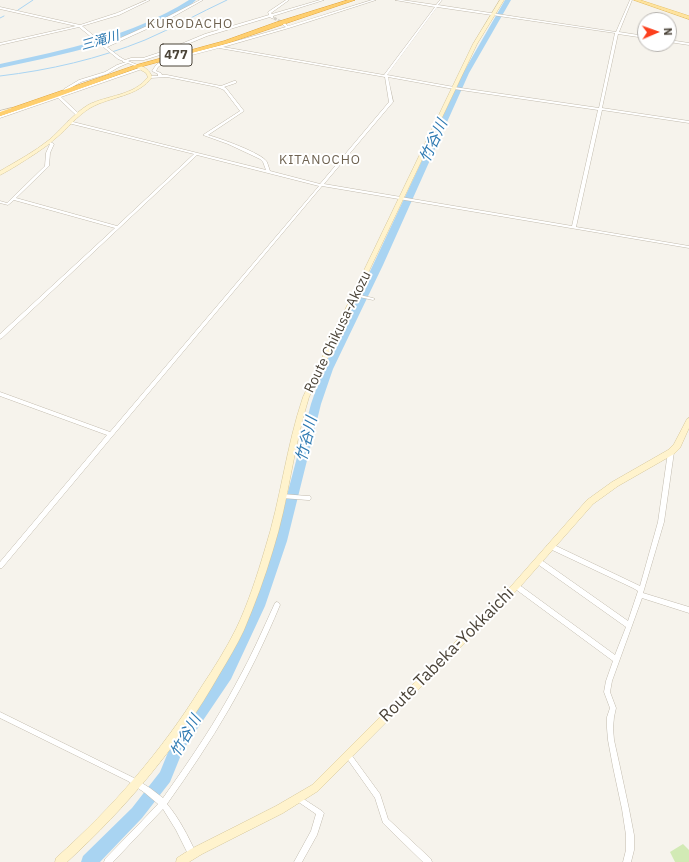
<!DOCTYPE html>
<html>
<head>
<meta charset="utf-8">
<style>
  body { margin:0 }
  #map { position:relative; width:689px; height:862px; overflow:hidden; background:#f6f3ec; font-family:"IBM Plex Sans",sans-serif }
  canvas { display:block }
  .north { position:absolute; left:637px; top:12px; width:40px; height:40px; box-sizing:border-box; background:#fff; border:1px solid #b7b4b0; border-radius:50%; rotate:88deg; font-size:11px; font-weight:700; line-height:16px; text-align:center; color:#4b4439 }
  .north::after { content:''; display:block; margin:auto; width:14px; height:18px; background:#fc3f1d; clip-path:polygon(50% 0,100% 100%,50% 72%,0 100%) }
</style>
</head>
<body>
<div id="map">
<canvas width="689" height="862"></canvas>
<div class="north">N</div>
</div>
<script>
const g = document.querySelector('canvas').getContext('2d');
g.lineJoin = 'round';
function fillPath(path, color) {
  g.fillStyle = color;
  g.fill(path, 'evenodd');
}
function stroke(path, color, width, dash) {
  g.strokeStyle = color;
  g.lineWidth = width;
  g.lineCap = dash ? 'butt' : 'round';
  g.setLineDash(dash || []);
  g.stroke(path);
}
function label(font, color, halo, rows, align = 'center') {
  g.font = font + ' "IBM Plex Sans","Noto Sans JP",sans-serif';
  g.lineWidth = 4;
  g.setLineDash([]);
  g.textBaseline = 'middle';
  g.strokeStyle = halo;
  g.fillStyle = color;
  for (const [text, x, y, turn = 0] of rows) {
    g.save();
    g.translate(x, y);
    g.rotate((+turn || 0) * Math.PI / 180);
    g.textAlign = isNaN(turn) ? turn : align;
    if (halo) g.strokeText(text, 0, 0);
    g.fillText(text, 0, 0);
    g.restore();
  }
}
fillPath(new Path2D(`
  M 683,844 L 689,850 L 689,862 L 675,862 L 670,852 Z`), '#d2eab5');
stroke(new Path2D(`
  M 18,10 L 33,0
  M 0,18 L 4,16
  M 0,76 C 50,70 98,59 145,40 C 173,28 199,13 227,0`), '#a9d4f2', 1);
fillPath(new Path2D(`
  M 189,0 L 196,0 C 188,8 175,14 165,19 C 113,45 56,56 0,68 L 0,64 C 67,49 130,37 189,0 Z
  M 505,0 L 511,0 L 469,73 L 383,265 L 333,369 L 321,404 L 287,541 L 265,606 L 231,679 L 183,750 L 170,782 L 142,818 L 100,862 L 81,862 L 83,856 L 132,808 L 160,772 L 173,740 L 221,669 L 252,606 L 275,541 L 311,404 L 323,369 L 373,265 L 463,73 Z`), '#a9d4f2');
stroke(new Path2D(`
  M 274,18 L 284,24`), '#d4d0c8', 3, [3, 1.5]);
const street = new Path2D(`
  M 147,0 L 150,0 L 119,15 L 82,26 L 105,45 L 167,17 L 200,0 L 203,0 L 169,19 L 107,47 L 120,57 L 125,60 L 131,58 L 143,58 L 164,51 L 205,34 L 269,15 L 268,12 L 286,0 L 289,0 L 271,13 L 272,14 L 320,0 L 324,0 L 273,16 L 273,18 L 271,18 L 270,17 L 207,36 L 166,53 L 144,60 L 131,60 L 128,61 L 140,66 L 137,67 L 128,63 L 119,67 L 107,74 L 81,82 L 65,91 L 63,90 L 64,89 L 79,80 L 105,72 L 117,65 L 126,62 L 123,62 L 123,61 L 118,59 L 79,27 L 0,45 L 0,43 L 76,26 L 0,9 L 0,7 L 80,25 L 117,13 Z
  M 372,0 L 376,0 L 289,28 L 223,47 L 384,75 L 435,7 L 395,0 L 402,0 L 436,5 L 440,0 L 442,0 L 438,5 L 616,32 L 630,0 L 632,0 L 619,32 L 645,36 L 645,38 L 618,34 L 602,108 L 689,121 L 689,123 L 602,110 L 576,227 L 689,246 L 689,248 L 322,186 L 2,568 L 0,568 L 0,562 L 107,435 L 0,396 L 0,392 L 110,432 L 319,186 L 197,155 L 2,338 L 0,339 L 0,334 L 115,228 L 14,200 L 8,205 L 0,203 L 0,201 L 7,203 L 45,166 L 46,153 L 50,144 L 47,142 L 49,141 L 54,144 L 50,153 L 49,166 L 16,198 L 117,226 L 194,154 L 68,123 L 68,121 L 69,121 L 266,170 L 263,162 L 260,159 L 228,144 L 203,135 L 240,111 L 224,90 L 217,87 L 167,77 L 150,78 L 148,77 L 150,76 L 158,76 L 158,74 L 152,71 L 156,65 L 163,60 L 222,45 L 286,27 L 283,25 L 283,23 L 285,23 L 288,26 ZM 437,7 L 615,33 L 599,108 L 454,87 L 387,75 ZM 219,48 L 385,77 L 389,102 L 320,184 L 270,171 C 269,168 268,165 267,162 C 262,153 219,138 208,135 L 244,111 L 226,88 L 224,87 L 236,83 L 236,81 L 234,81 L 221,86 L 167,75 L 162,75 L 161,73 L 156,71 L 158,67 L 165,62 ZM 388,77 L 454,89 L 598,110 L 572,226 L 324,184 L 393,102 Z
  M 669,40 L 689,43 L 689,45 L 669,42 Z
  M 142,67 L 145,68 L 61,97 L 78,113 L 78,115 L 76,115 L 58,98 L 0,118 L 0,116 Z
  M 11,108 L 13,109 L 12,110 L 0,113 L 0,111 Z
  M 353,294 L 355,294 L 373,298 L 375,299 L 373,300 L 355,296 L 353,295 Z
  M 671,450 L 673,451 L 674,452 L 664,522 L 643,593 L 689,607 L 689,613 L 642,598 L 612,681 L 610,692 L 616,708 L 614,717 L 613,728 L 614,740 L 620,767 L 629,809 L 634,835 L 634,850 L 631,862 L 623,862 L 626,850 L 626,835 L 622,809 L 613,767 L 608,740 L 607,728 L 607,717 L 610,708 L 604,692 L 606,681 L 613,661 L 514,588 L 513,586 L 514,584 L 516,583 L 518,584 L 615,655 L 626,627 L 536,563 L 535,561 L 536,559 L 540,559 L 628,621 L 638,591 L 633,588 L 548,548 L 547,546 L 548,544 L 552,544 L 640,586 L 658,522 L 668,452 L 669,451 Z
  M 282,494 L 308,496 L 310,496 L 311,498 L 310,500 L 308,500 L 282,498 L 280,497 L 279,496 L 280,495 Z
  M 277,602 L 279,603 L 280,605 C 265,641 248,676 229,709 C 210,742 189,773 167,804 C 179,818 188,836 196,853 L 195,856 L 192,857 L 189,856 L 176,830 L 163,809 L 146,827 L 113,862 L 104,862 L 105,859 L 141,822 L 158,804 L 145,793 L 128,781 L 0,718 L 0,712 L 132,777 L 150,788 L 163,798 C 190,760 216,722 238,680 C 252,655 263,629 275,603 Z
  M 348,752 L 350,753 L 380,794 L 388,819 L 431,859 L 432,862 L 423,862 L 383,823 L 375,798 L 346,757 L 345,755 L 346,753 Z
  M 299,796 L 322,811 L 324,813 L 317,835 L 302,862 L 294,862 L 311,831 L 316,814 L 297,801 L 296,799 L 297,797 Z`);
const secondary = new Path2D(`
  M 500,0 L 504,0 L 477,44 L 309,397 C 293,447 289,500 273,550 C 265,577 255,604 244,630 C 237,645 228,660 219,675 C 179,745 127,807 67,862 L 55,862 L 56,858 C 113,807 162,751 202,686 C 214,668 226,649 236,629 C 248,604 257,576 265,549 C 281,499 286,447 303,397 L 473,44 Z
  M 136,65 C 144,65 150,71 152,77 C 138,97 111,96 90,108 C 77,116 68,128 56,138 C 44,149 30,157 16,166 C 11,169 6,172 0,175 L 0,171 C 17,161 34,152 49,140 C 62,129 73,114 88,105 C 107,95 134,96 148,77 L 146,73 L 136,67 Z
  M 689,418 L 689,428 L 680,448 L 674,454 L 618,486 L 593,504 L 519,588 L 318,791 L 283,813 L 202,854 L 189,862 L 176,862 L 177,858 L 191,849 L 276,806 L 312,785 L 513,584 L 587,500 L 612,482 L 668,450 L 674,444 L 687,419 Z`);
const primary = new Path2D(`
  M 634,0 L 640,0 L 689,16 L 689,19 Z`);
const highway = new Path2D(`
  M 348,0 L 355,0 L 228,43 L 140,67 L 54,98 L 0,116 L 0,112 L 136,65 L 224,41 L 277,22 Z`);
stroke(street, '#c2bbae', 1);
stroke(secondary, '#d6c79b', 1);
stroke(primary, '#e6c16a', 1);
stroke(highway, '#e0a43c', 1);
fillPath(street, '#fff');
fillPath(secondary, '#fff3cd');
fillPath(primary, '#ffe39c');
fillPath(highway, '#ffcf6e');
g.letterSpacing = '1px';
label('13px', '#6e6250', '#fff', [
  ["KURODACHO",190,24],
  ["KITANOCHO",320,160]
]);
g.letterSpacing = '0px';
label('italic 13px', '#2e7ab2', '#fff', [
  ["三滝川",100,41,-16]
]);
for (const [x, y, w] of [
  [176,55,32]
]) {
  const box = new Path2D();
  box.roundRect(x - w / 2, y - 11, w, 22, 3);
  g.fillStyle = '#fff';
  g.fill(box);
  stroke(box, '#4b4439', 1);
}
label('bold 13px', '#4b4439', null, [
  ["477",176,55]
]);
label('14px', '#4b4439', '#fff', [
  ["Route Chikusa-Akozu",338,332,-64]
]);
label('italic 15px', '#2e7ab2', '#fff', [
  ["竹谷川",434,141,-65],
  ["竹谷川",307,439,-76],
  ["竹谷川",186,736,-60]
]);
label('17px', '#4b4439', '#fff', [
  ["Route Tabeka-Yokkaichi",447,655,-45]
]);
</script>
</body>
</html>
